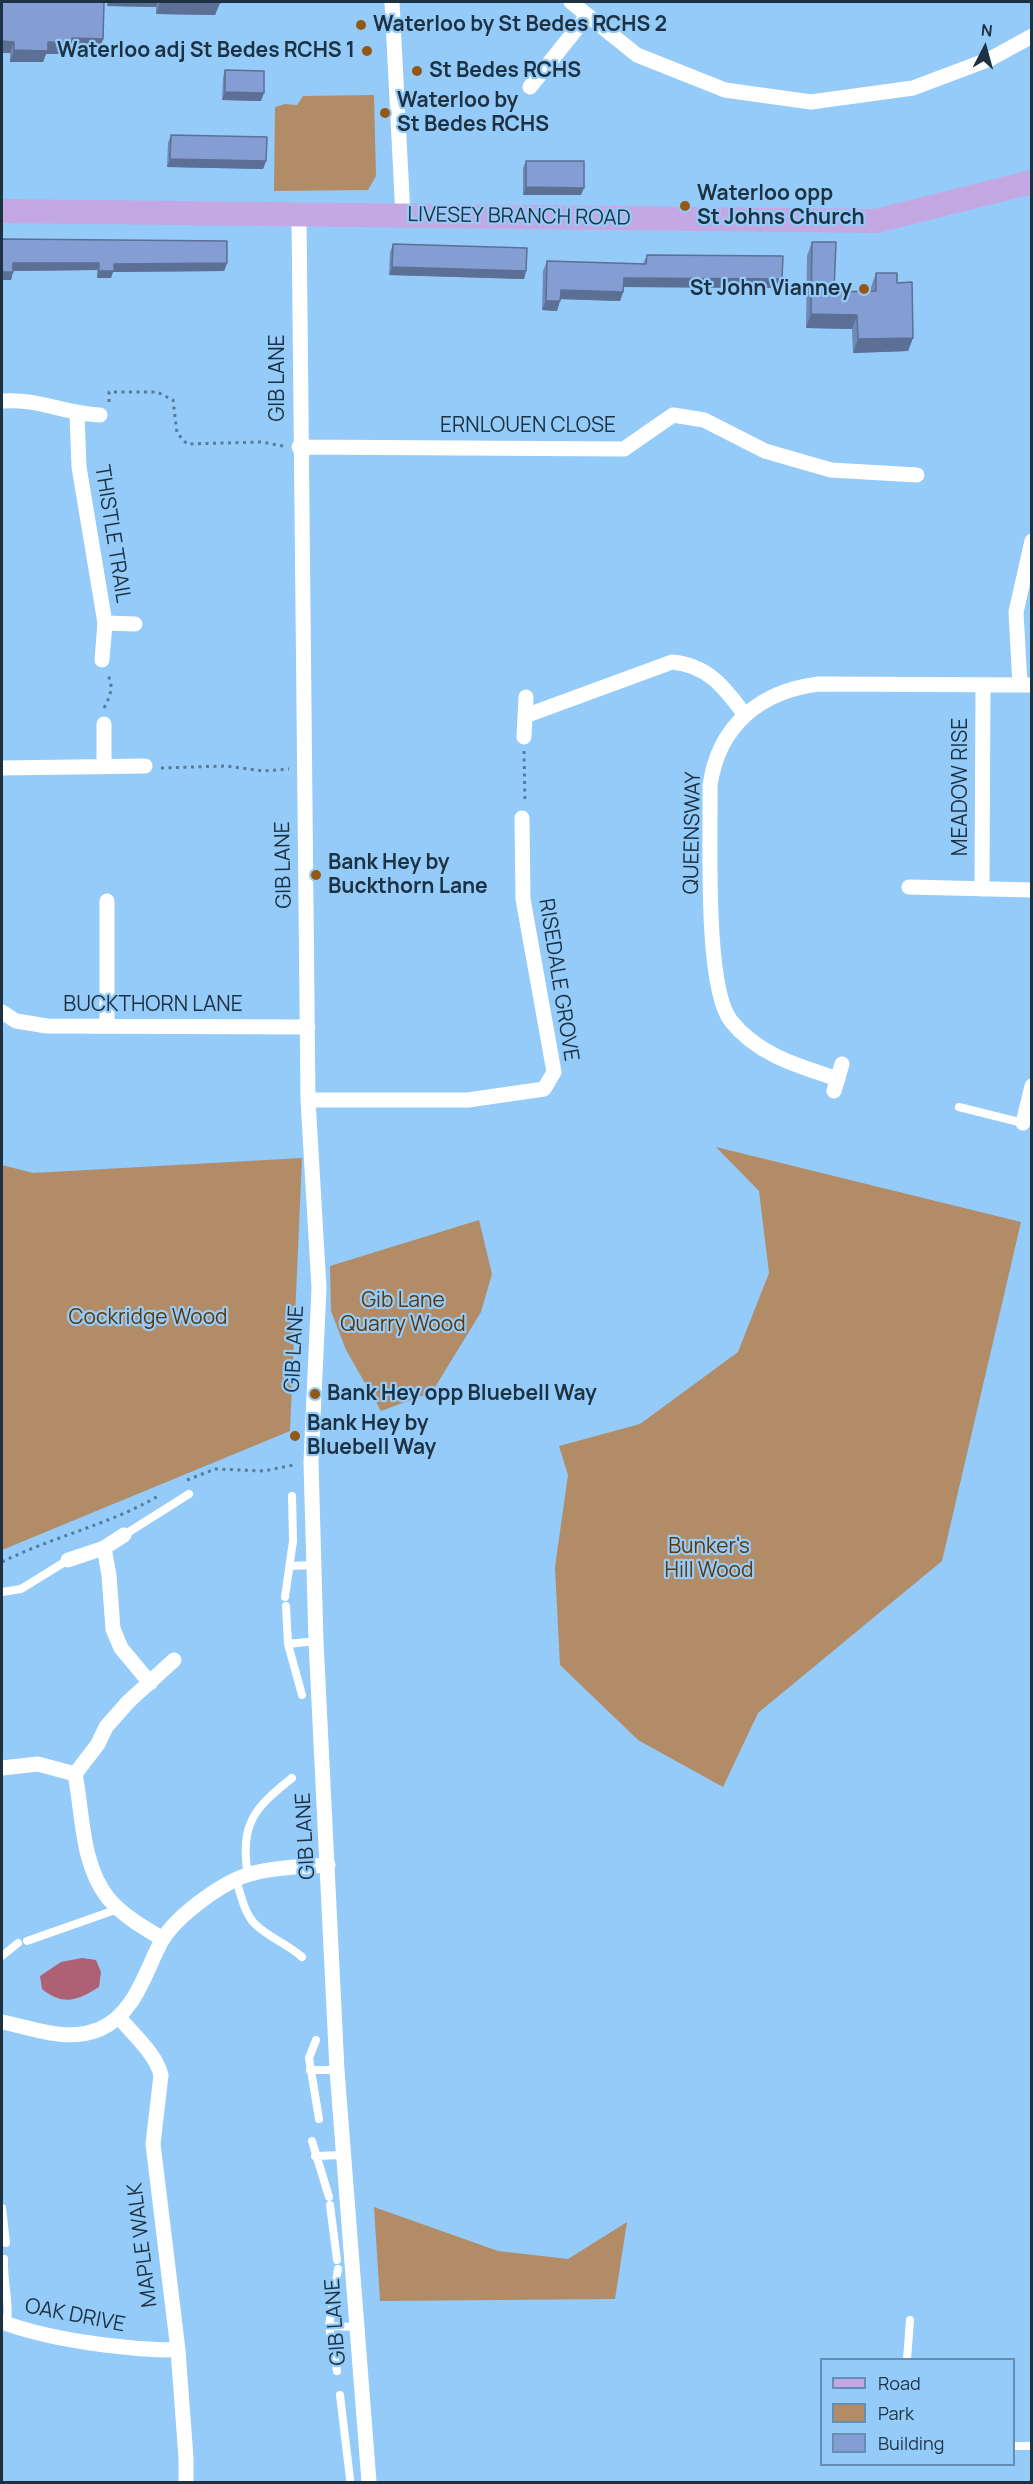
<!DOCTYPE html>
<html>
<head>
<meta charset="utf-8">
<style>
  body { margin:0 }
  #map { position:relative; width:1033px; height:2484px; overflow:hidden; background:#95cbf8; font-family:Manrope,sans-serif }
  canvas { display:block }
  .frame { position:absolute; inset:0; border:3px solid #1c3243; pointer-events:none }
  .legend { position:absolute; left:820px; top:2358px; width:195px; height:108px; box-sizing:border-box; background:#95cbf8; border:2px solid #658eb0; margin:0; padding:8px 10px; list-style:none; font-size:18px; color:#1c3243 }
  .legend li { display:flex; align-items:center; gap:12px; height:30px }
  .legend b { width:30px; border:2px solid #658eb0 }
  .north { position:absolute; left:955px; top:18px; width:60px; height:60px; -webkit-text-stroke:4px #95cbf8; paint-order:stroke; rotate:6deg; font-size:16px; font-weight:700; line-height:24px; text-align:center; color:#1c3243 }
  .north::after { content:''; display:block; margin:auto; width:21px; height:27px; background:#1c3243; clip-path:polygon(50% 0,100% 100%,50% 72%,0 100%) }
</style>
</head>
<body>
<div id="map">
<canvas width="1033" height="2484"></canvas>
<div class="frame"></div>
<ul class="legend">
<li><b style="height:8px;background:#c4a8e3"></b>Road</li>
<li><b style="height:16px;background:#b28b67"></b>Park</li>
<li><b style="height:16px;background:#849ed4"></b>Building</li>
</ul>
<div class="north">N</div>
</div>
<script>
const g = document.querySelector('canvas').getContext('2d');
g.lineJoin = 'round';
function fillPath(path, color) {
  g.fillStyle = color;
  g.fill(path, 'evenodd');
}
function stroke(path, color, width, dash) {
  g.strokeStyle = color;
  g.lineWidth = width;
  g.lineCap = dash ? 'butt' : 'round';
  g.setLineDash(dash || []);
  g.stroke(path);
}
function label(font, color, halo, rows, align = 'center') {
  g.font = font + ' Manrope,sans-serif';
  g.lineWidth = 4.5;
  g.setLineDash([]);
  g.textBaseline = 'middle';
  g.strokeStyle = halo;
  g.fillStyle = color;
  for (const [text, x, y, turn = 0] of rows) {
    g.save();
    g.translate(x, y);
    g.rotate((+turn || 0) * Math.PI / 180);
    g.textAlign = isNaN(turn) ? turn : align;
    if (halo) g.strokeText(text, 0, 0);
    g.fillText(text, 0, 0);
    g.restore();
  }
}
fillPath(new Path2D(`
  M 374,95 L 376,176 L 368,190 L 274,191 L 275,107 L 285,104 L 297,105 L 303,96 Z
  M 716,1147 L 1021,1222 L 942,1561 L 758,1713 L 723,1787 L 638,1740 L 560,1665 L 555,1567 L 568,1475 L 559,1446 L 640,1424 L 738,1352 L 769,1273 L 759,1191 Z
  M 302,1158 L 290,1431 L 2,1550 L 2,1165 L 33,1173 Z
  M 479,1220 L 492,1274 L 481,1312 L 432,1392 L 381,1411 L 346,1350 L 331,1311 L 330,1266 Z
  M 374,2207 L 498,2251 L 568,2259 L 627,2222 L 615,2299 L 380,2301 Z`), '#b28b67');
fillPath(new Path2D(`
  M 82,1958 L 96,1960 L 101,1972 L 99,1987 C 77,2001 63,2006 42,1989 L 40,1976 L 61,1962 Z`), '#ae6074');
stroke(new Path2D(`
  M 109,402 L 109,392 L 157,392 L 173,400 L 177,433 L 187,444 L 261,442 L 283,446
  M 104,708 C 110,696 114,688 108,675
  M 524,751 L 525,802
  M 161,768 L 226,766 L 263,771 L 289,769
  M 187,1480 L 215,1469 L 263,1471 L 294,1465
  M 2,1562 C 54,1536 109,1525 160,1495`), '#557b99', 3, [3, 4.5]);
stroke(new Path2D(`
  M 959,1107 L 1023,1123
  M 124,1535 L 189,1494
  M 290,1566 L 314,1565
  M 2,1592 L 21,1589 L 68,1560
  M 285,1597 L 293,1541 L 292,1496
  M 286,1606 L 288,1644 L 302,1695
  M 288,1644 L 316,1641
  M 248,1875 C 239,1825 254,1808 292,1778
  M 236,1880 C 241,1894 244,1913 255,1924 C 269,1938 288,1944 302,1957
  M 27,1941 L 118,1909
  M 2,1956 L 18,1943
  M 316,2040 L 309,2058 L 319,2119
  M 310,2070 L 337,2070
  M 312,2141 L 329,2197
  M 315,2156 L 343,2155
  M 330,2205 L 337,2260
  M 2,2208 L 6,2243
  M 4,2259 C 3,2283 10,2300 7,2324
  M 329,2326 L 357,2327
  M 907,2360 L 910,2320
  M 337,2371 L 329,2326 L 338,2269
  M 340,2395 L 350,2479
  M 1014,2446 L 1032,2446`), '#fff', 8);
stroke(new Path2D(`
  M 392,2 L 403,216
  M 571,2 L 637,55 L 725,90 L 811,102 L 913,88 L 990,59 L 1032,36
  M 530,87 L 586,17
  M 299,215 L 308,1100 L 319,1288 L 311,1462 L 316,1641 L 337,2070 L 369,2482
  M 2,401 C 37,398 66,414 100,415
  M 77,414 L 79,467 L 105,623 L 102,660
  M 299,447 L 624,449 L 673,415 L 704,420 L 765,451 L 831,470 L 917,475
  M 105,623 L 135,624
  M 1020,685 L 1016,612 L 1032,541
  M 525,716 L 672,662 C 708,665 725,688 745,715
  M 104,724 L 104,765
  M 524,737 L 526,697
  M 2,768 L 145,766
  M 909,887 L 1032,890
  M 982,889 L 983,685
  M 2,1012 L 16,1021 L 47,1026 L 308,1027
  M 107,1026 L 107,901
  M 838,1079 C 798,1066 758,1055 731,1021 C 704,987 711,835 710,786 C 718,726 760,691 819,684 L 1032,685
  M 834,1091 L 842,1064
  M 308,1100 L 468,1100 L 544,1089 L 554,1072 L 523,899 L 522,818
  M 1023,1123 L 1032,1086
  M 104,1548 L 109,1575 L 113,1629 L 121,1648 L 150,1683
  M 68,1560 L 104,1548 L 124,1535
  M 2,1768 L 38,1764 L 75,1774
  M 163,1939 C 144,1928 122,1915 108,1898 C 81,1864 83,1814 75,1774 L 98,1744 L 106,1727 L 128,1702 L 174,1660
  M 119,2017 C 133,2035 155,2052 161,2075 L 153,2144 L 178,2350 L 186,2458 L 186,2482
  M 2,2022 C 34,2028 66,2043 100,2029 C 135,2014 145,1972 161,1942 C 175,1917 220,1884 247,1875 C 272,1867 302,1867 328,1865
  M 2,2322 C 50,2340 126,2350 178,2350`), '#fff', 15);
stroke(new Path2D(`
  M 2,211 L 876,221 L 1032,182`), '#c4a8e3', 24);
fillPath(new Path2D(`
  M 2,2 L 103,39 L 99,50 L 69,50 L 68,54 L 46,54 L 43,62 L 10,62 L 10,53 L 2,53 Z
  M 107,2 L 220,2 L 215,15 L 156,14 L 156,7 L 107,6 Z
  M 225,70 L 261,101 L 222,100 L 223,78 Z
  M 171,135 L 266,161 L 263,169 L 167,167 L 168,143 Z
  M 526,161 L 581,195 L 523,195 L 523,168 Z
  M 2,239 L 227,263 L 224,271 L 113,272 L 111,278 L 97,278 L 97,270 L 13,271 L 11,280 Z
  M 812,242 L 834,292 L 871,291 L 871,287 L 876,273 L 897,283 L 913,338 L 908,351 L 853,353 L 852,329 L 806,328 L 807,256 Z
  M 393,244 L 526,271 L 524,279 L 389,275 L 390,252 Z
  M 647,255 L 779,288 L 623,287 L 623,292 L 620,301 L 560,299 L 557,311 L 542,310 L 543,271 L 547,261 L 643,264 Z`), '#7288b6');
fillPath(new Path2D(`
  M 109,2 L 158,2 L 156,7 L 107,6 Z
  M 160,2 L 220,3 L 215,15 L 156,14 Z
  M 72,38 L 103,39 L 99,50 L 69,50 L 68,54 L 46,54 L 43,62 L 10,62 L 14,50 L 48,42 Z
  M 2,41 L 14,42 L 10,53 L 2,53 Z
  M 225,92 L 264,93 L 261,101 L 222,100 Z
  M 170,159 L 266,161 L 263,169 L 167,167 Z
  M 526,187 L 584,188 L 581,195 L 523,195 Z
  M 13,263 L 99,263 L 97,270 L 11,271 Z
  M 227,263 L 224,271 L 113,272 L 111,278 L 97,278 L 99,271 L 114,264 Z
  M 392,267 L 526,271 L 524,279 L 389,275 Z
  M 2,272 L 13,272 L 11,280 L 2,280 Z
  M 624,278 L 782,279 L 779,288 L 620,287 Z
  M 561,290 L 623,292 L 620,301 L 557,299 Z
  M 546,301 L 560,301 L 557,311 L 542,310 Z
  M 811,314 L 857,315 L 852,329 L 806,328 Z
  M 913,338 L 908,351 L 853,353 L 858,339 Z`), '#5c6f94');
const building = new Path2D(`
  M 2,2 L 104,2 L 103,39 L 72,38 L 72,43 L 48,42 L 48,51 L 14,50 L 14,42 L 2,41 Z
  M 160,2 L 220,2 L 220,3 Z
  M 225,70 L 264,71 L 264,93 L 225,92 Z
  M 171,135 L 267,137 L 266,161 L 170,159 Z
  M 526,161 L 584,161 L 584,188 L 526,187 Z
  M 2,239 L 227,241 L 227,263 L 114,264 L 114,271 L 99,271 L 99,263 L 13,263 L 13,272 L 2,272 Z
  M 812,242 L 836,242 L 834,292 L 876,291 L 876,273 L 897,273 L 897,283 L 912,282 L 913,338 L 858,339 L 857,315 L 811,314 Z
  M 393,244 L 527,248 L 526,271 L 392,267 Z
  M 647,255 L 783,256 L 782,279 L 624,278 L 623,292 L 561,290 L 560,301 L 546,301 L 547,261 L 646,264 Z`);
fillPath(building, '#849ed4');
stroke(building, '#5c6f94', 1.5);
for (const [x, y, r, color] of [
  [361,25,6,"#925814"],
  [367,51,6,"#925814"],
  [417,71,6,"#925814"],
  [385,113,6,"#925814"],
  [685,206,6,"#925814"],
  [864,289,6,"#925814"],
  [316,875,6,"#925814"],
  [315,1394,6,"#925814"],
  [295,1436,6,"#925814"]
]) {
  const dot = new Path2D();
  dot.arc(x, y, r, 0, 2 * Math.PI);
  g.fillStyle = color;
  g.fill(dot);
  stroke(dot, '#95cbf8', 2);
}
label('bold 21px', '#1c3243', '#95cbf8', [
  ["Waterloo by St Bedes RCHS 2",373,25],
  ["Waterloo adj St Bedes RCHS 1",355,51,"right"],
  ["St Bedes RCHS",429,71],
  ["Waterloo by",397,101],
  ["St Bedes RCHS",397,125],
  ["Waterloo opp",697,194],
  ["St Johns Church",697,218],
  ["St John Vianney",852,289,"right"],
  ["Bank Hey by",328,863],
  ["Buckthorn Lane",328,887],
  ["Bank Hey opp Bluebell Way",327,1394],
  ["Bank Hey by",307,1424],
  ["Bluebell Way",307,1448]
], 'left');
label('21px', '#1c3243', '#95cbf8', [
  ["LIVESEY BRANCH ROAD",519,217,1],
  ["GIB LANE",278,378,-90],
  ["ERNLOUEN CLOSE",528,426],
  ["THISTLE TRAIL",112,534,81],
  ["MEADOW RISE",961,787,-90],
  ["QUEENSWAY",693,833,-89],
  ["GIB LANE",284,865,-91],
  ["RISEDALE GROVE",558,980,81],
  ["BUCKTHORN LANE",153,1005],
  ["GIB LANE",295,1349,-87],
  ["GIB LANE",306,1836,-93],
  ["MAPLE WALK",143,2245,-97],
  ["OAK DRIVE",75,2316,11],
  ["GIB LANE",336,2322,-94]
]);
label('21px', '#5f3707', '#95cbf8', [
  ["Gib Lane",403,1301],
  ["Quarry Wood",403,1325],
  ["Cockridge Wood",148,1318],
  ["Bunker's",709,1547],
  ["Hill Wood",709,1571]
]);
</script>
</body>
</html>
